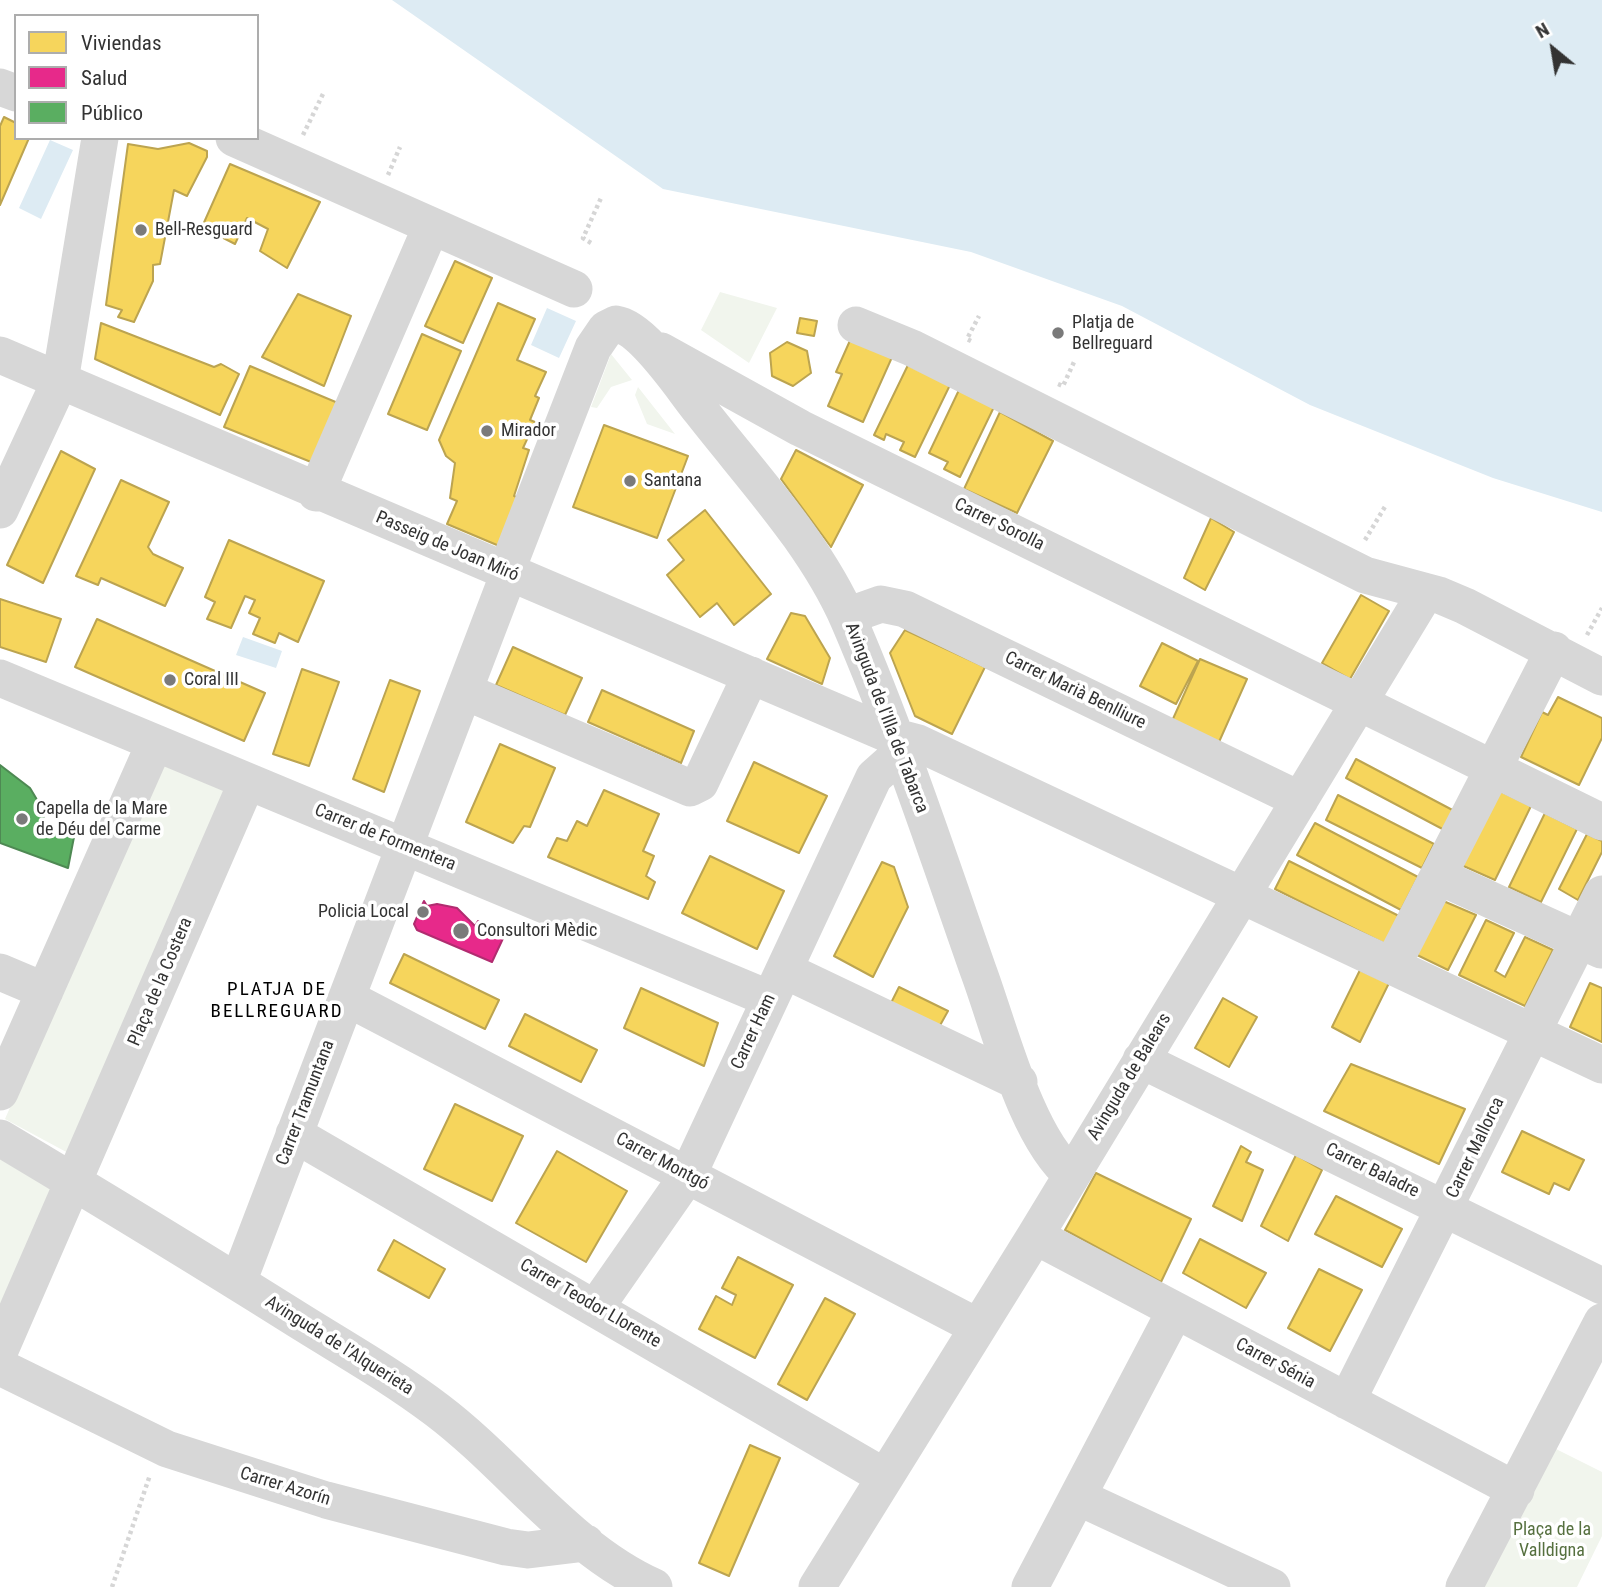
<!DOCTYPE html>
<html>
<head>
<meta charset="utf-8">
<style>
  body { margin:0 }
  #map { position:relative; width:1602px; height:1587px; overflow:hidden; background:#fff; font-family:"Roboto Condensed",sans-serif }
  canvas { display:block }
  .legend { position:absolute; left:14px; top:14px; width:245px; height:126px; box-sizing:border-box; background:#fff; border:2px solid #adadad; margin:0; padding:9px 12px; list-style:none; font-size:21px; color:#333 }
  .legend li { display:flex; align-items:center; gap:14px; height:35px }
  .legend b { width:35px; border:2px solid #adadad }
  .north { position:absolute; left:1518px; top:14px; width:70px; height:70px; -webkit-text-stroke:5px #fff; paint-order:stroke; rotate:330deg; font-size:19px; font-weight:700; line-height:28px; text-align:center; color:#333 }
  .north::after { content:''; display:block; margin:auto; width:24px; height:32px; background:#333; clip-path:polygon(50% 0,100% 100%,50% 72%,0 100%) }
</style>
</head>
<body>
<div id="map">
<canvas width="1602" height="1587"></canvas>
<ul class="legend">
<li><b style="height:19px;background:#f6d55c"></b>Viviendas</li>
<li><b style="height:19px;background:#e7298a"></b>Salud</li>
<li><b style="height:19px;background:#5aae61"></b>Público</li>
</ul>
<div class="north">N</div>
</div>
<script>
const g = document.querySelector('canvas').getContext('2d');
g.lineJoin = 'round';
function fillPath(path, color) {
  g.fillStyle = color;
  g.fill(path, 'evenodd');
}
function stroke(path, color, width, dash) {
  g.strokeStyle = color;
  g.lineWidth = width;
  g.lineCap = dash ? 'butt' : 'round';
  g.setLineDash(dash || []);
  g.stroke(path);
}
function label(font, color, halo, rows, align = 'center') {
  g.font = font + ' "Roboto Condensed",sans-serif';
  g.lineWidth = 7;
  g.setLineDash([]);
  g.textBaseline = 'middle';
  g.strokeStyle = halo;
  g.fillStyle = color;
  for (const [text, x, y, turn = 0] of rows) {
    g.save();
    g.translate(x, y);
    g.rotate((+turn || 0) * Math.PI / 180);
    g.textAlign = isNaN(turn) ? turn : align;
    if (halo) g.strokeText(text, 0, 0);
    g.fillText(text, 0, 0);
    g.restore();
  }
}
fillPath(new Path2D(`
  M 720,292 L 777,308 L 749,363 L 701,330 Z
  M 611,354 L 632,380 L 611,387 L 597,408 L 591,407 Z
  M 638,387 L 675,434 L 647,424 L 635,395 Z
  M 160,762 L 231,790 L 70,1154 L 5,1119 Z
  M 0,1155 L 58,1188 L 0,1321 Z
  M 1554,1448 L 1602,1472 L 1602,1536 L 1577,1587 L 1479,1587 Z`), '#f1f5ed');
fillPath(new Path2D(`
  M 392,0 L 1602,0 L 1602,512 L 1493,478 L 1310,405 L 1122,306 L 971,252 L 663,189 Z
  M 50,140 L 73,150 L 41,219 L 19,208 Z
  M 547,308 L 576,321 L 559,358 L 531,345 Z
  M 243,637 L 282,651 L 276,668 L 236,655 Z`), '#ddebf3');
const homes = new Path2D(`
  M 4,117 L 16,123 L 16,138 L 29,138 L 0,205 L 0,126 Z
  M 189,143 L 207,151 L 207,157 L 187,196 L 174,190 L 160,264 L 153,265 L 153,281 L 134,322 L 118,317 L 122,310 L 106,305 L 128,144 L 158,149 Z
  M 230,164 L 320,202 L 287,268 L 260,251 L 268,229 L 247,218 L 235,244 L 202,227 Z
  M 455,261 L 492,278 L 463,343 L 425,326 Z
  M 298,294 L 351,316 L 324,386 L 262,357 Z
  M 498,303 L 535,319 L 517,360 L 546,372 L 535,396 L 539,398 L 530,420 L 535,422 L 523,448 L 529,450 L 514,496 L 519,498 L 504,548 L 447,524 L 457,501 L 450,498 L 455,463 L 446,456 L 439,440 Z
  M 800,318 L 817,321 L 814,336 L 797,333 Z
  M 101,323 L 214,367 L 221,364 L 239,374 L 220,415 L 95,359 Z
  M 422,334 L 461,351 L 427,430 L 388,414 Z
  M 852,336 L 893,355 L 863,422 L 828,406 L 842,374 L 836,372 Z
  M 787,342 L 807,351 L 811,373 L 793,386 L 772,376 L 770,353 Z
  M 908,365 L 950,385 L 915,457 L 900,450 L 904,442 L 886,434 L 884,440 L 874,435 Z
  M 250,366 L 338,403 L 311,462 L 224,427 Z
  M 959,390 L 994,407 L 960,477 L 944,469 L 948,462 L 929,453 Z
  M 1000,412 L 1053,441 L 1017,513 L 964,489 Z
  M 604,425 L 688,456 L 657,538 L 573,507 Z
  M 796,450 L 863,485 L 831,547 L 781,479 Z
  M 61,451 L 95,469 L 43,583 L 7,565 Z
  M 121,480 L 169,502 L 148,547 L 153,554 L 183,568 L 165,606 L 101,578 L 98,585 L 76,576 Z
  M 705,510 L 771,594 L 734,625 L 717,603 L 700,617 L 667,575 L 684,560 L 668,540 Z
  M 1211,518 L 1234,532 L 1205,590 L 1184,578 Z
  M 229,540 L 324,581 L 298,642 L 279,633 L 275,643 L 253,634 L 260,618 L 249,613 L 255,600 L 245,596 L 231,628 L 207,619 L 215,602 L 205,597 Z
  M 1361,595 L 1389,611 L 1350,679 L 1322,663 Z
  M 0,599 L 61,619 L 46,662 L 0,647 Z
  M 791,613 L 805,616 L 830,658 L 822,684 L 767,659 Z
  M 97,619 L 265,693 L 244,741 L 75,667 Z
  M 905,630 L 985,667 L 952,734 L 915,716 L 890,653 Z
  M 1162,643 L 1198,661 L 1176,704 L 1140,686 Z
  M 513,647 L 582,678 L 565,715 L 496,685 Z
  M 1200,659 L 1247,679 L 1219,742 L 1172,721 Z
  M 302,669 L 339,682 L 309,766 L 273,754 Z
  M 390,680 L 420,691 L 384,792 L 353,779 Z
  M 602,690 L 694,731 L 681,763 L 588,722 Z
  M 1558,697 L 1602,718 L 1602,738 L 1579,785 L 1521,757 L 1542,712 L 1548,715 Z
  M 500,744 L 555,768 L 530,827 L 524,826 L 513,843 L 466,822 Z
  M 1356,759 L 1460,814 L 1450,833 L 1346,778 Z
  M 754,762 L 827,796 L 799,853 L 727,821 Z
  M 1496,789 L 1531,806 L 1495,880 L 1459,864 Z
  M 604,790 L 659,814 L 643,851 L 654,856 L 646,876 L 655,882 L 648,899 L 548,857 L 557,838 L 567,841 L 577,821 L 587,826 Z
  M 1338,795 L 1434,844 L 1422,868 L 1326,820 Z
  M 1545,813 L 1577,829 L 1541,902 L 1509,887 Z
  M 1315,823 L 1418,877 L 1401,910 L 1297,855 Z
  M 1587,834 L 1602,841 L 1602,852 L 1578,900 L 1559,889 Z
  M 710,856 L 784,891 L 757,949 L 682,913 Z
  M 1289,861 L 1407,920 L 1393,948 L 1275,889 Z
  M 882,862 L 894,867 L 908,907 L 873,977 L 834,956 Z
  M 1441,900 L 1476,915 L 1448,970 L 1415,954 Z
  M 1486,920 L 1514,933 L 1495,971 L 1505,977 L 1525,937 L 1553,950 L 1525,1006 L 1459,975 Z
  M 404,954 L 499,1000 L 485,1029 L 390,983 Z
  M 1360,970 L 1389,983 L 1360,1042 L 1332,1027 Z
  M 1590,983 L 1602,988 L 1602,1042 L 1570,1027 Z
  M 899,987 L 948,1011 L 938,1029 L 890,1005 Z
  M 641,988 L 718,1023 L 704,1066 L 624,1028 Z
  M 1223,998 L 1257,1017 L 1229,1067 L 1195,1048 Z
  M 525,1014 L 597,1050 L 581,1082 L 509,1046 Z
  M 1351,1064 L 1465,1109 L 1439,1164 L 1324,1111 Z
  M 455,1104 L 523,1136 L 492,1201 L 424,1169 Z
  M 1522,1131 L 1584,1160 L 1569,1190 L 1554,1183 L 1549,1194 L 1502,1172 Z
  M 1241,1146 L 1251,1152 L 1246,1162 L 1263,1170 L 1242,1221 L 1213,1206 Z
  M 557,1151 L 627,1191 L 586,1262 L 516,1223 Z
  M 1296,1155 L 1322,1170 L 1288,1241 L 1261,1226 Z
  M 1096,1173 L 1191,1219 L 1161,1282 L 1065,1230 Z
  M 1336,1196 L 1402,1229 L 1382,1267 L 1315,1234 Z
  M 1200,1239 L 1266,1273 L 1246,1308 L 1183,1273 Z
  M 394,1240 L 445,1269 L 429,1298 L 378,1270 Z
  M 738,1257 L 793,1285 L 755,1358 L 699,1329 L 716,1296 L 732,1305 L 736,1295 L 722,1288 Z
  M 1319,1269 L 1362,1290 L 1330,1351 L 1288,1328 Z
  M 825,1298 L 855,1314 L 807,1400 L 778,1384 Z
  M 750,1445 L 780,1458 L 729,1576 L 699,1563 Z`);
fillPath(homes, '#f6d55c');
stroke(homes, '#bca450', 2);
const health = new Path2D(`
  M 424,901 L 427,906 L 437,904 L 457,908 L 475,926 L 478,921 L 506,932 L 492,962 L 417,930 L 414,924 Z`);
fillPath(health, '#e7298a');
stroke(health, '#b12c70', 2);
const public = new Path2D(`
  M 0,765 L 30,788 L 42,808 L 46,833 L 74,837 L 68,868 L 0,843 Z`);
fillPath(public, '#5aae61');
stroke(public, '#4e8953', 2);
stroke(new Path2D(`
  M 303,135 L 323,94
  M 388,175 L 400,147
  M 591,243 L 583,238 L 601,198
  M 971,341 L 967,339 L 979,316
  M 1058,384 L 1063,386 L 1074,362
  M 1365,540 L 1386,505
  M 1587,635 L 1602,608
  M 112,1587 L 150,1475`), '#d6d6d6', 4.5, [3.5, 3.5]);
stroke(new Path2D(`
  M 0,87 L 16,93
  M 234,138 L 574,289
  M 856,325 L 912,348 L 1365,575 L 1439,595 L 1465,606 L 1602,677
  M 661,351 L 800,428 L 1602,822
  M 0,355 L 895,737 L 918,743 L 1602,1065
  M 316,493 L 431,227
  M 0,510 L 60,381 L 100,138
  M 506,572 L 593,348 L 606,329 L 616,324 C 644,328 682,388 700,410 C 752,477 815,543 849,621 C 898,735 937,853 978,970 C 999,1026 1026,1138 1072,1175
  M 847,616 L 881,604 L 905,609 L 1300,800
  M 0,678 L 770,999
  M 464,691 L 690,788 L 700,783 L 751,675
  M 1438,876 L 1601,950
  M 1392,966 L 1554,650
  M 784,970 L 1019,1082
  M 0,972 L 45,991
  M 347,998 L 978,1327
  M 1141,1060 L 1602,1286
  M 0,1092 L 154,745
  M 294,1134 L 885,1477
  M 0,1138 C 97,1196 194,1255 290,1315 C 339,1346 391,1375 437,1410 C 510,1465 569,1549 654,1587
  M 1035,1236 L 1516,1490
  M 238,1282 L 509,573
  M 596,1307 L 688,1175 L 874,777 L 901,753
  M 0,1350 L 247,782
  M 0,1367 L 167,1449 L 326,1500 L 506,1547 L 528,1550 L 586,1543
  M 1347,1401 L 1602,894
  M 1078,1497 L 1272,1587
  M 817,1587 L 1035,1236 L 1426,592
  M 1030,1587 L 1175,1311
  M 1464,1587 L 1602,1322`), '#d7d7d7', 37);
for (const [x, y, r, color] of [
  [141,230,7,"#7a7a7a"],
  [1058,333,7,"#7a7a7a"],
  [487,431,7,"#7a7a7a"],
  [630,481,7,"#7a7a7a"],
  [170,680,7,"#7a7a7a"],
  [22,819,7,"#7a7a7a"],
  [423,912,7,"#7a7a7a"],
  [461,931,9,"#7a7a7a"]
]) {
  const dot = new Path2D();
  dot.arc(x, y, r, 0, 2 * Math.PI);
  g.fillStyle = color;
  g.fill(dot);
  stroke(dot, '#fff', 2.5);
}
label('18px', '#333', '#fff', [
  ["Bell-Resguard",155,230],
  ["Platja de",1072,323],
  ["Bellreguard",1072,344],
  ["Mirador",501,431],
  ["Santana",644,481],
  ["Coral III",184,680],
  ["Capella de la Mare",36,809],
  ["de Déu del Carme",36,830],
  ["Policia Local",409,912,"right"],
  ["Consultori Mèdic",477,931]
], 'left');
label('18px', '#333', '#fff', [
  ["Carrer Sorolla",999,525,26],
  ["Passeig de Joan Miró",447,547,23],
  ["Carrer Marià Benlliure",1075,691,26],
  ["Avinguda de l'Illa de Tabarca",886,718,69],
  ["Carrer de Formentera",385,838,22],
  ["Plaça de la Costera",161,982,-67],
  ["Carrer Ham",754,1032,-65],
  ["Avinguda de Balears",1130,1077,-59],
  ["Carrer Tramuntana",306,1103,-69],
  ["Carrer Mallorca",1476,1148,-64],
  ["Carrer Montgó",662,1162,28],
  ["Carrer Baladre",1372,1171,26],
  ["Carrer Teodor Llorente",590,1304,30],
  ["Avinguda de l’Alquerieta",339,1346,32],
  ["Carrer Sénia",1275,1364,28],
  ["Carrer Azorín",285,1487,17]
]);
label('18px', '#56703f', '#fff', [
  ["Plaça de la",1552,1530],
  ["Valldigna",1552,1551]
]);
g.letterSpacing = '2px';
label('19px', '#000', '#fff', [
  ["PLATJA DE",277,990],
  ["BELLREGUARD",277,1012]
]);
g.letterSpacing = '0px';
</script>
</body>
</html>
